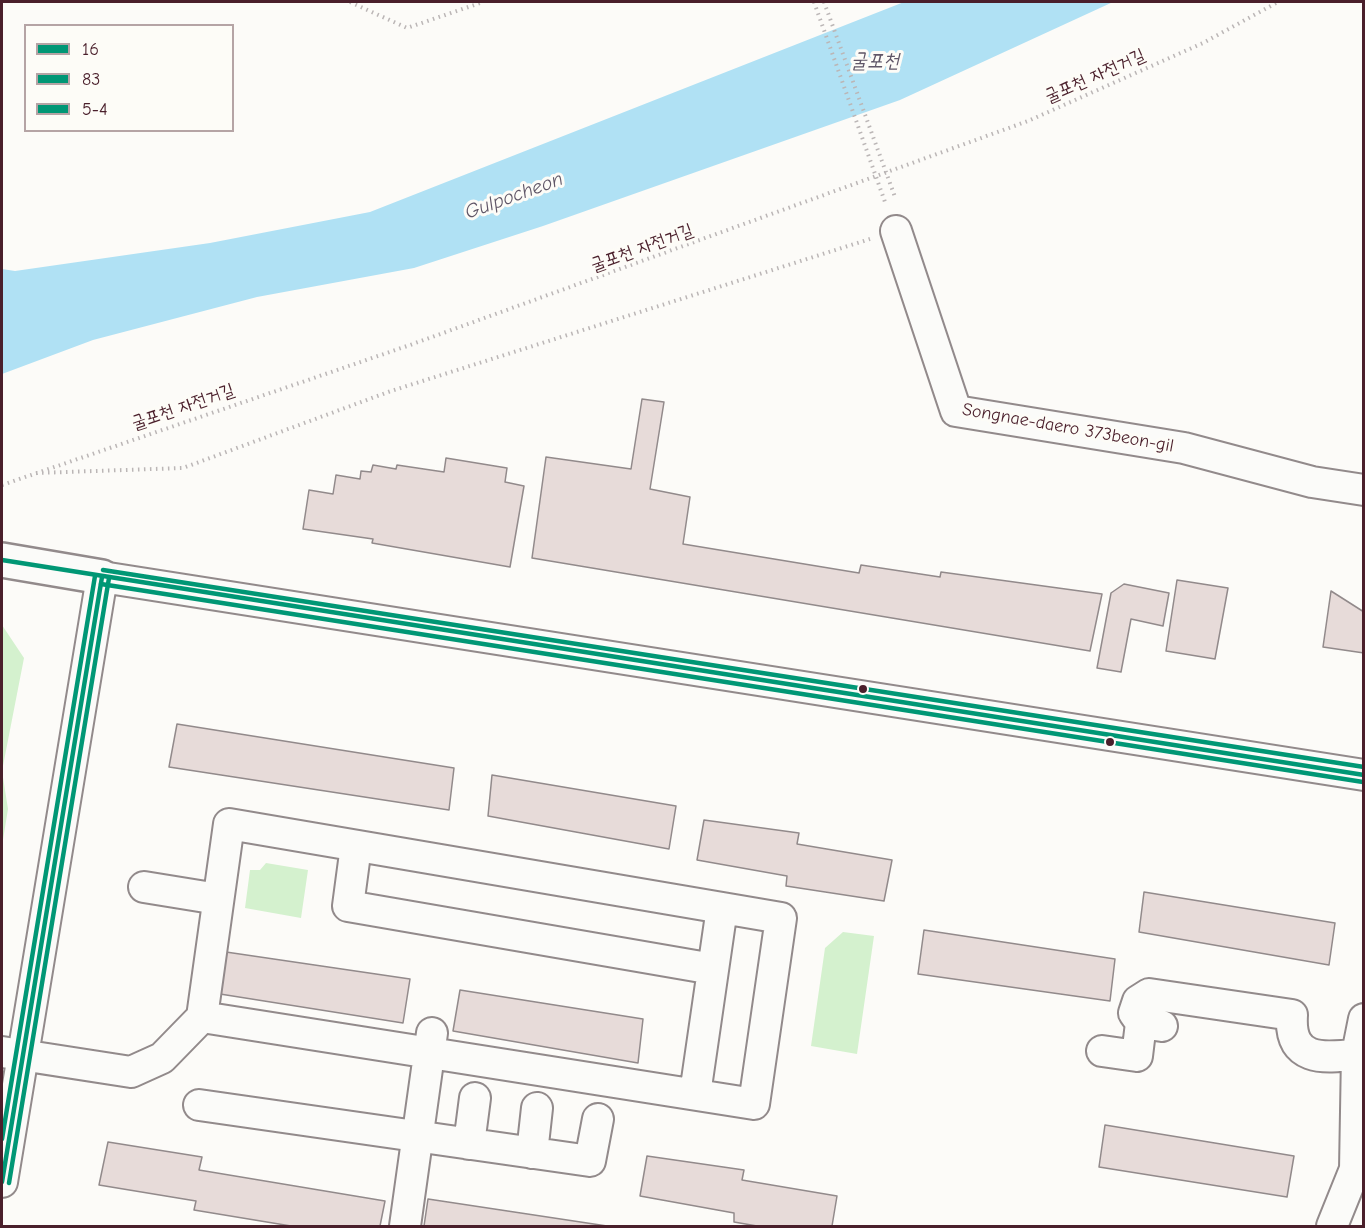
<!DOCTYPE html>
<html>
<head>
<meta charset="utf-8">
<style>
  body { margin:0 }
  #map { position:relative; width:1365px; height:1228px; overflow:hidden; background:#fcfbf8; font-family:"Comic Neue",sans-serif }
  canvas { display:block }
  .frame { position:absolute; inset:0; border:3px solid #4a1f2b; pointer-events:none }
  .legend { position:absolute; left:24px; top:24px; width:210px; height:108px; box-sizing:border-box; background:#fdfcf7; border:2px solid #b5a4a5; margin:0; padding:8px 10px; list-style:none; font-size:18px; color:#4a1f2b }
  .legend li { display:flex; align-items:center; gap:12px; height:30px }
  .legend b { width:30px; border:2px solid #b5a4a5 }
</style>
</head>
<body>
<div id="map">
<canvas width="1365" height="1228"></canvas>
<div class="frame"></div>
<ul class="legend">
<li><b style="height:8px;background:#009775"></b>16</li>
<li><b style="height:8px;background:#009775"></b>83</li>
<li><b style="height:8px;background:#009775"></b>5-4</li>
</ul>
</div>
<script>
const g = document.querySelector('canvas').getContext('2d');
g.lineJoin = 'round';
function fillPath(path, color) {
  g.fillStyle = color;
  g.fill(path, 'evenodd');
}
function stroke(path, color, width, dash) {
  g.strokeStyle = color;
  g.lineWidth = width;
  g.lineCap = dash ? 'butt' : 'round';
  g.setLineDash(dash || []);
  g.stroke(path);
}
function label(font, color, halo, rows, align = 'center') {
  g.font = font + ' "Comic Neue","Poor Story",sans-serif';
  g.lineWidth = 6;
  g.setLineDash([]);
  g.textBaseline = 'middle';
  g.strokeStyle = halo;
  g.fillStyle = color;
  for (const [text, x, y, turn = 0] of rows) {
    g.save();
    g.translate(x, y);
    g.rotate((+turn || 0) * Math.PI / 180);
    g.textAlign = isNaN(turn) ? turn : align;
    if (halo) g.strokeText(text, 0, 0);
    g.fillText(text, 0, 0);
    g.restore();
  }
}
fillPath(new Path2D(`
  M 2,625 L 24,658 L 2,771 L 8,809 L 2,846 Z
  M 266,863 L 308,870 L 301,918 L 245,908 L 250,870 L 260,870 Z
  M 843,932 L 874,936 L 857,1054 L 811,1046 L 825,948 Z`), '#d4f1ce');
fillPath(new Path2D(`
  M 904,2 L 1113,2 L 900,100 L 543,226 L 414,268 L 257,297 L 93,340 L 2,374 L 2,269 L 15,271 L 210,243 L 370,212 Z`), '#b0e1f4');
const building = new Path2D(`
  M 642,399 L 664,402 L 650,489 L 690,497 L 683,544 L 859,573 L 861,565 L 940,577 L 941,572 L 1102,594 L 1090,651 L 532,558 L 546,457 L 631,469 Z
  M 446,458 L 507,468 L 505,482 L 524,486 L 510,567 L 372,543 L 373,539 L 303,529 L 309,490 L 333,494 L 336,475 L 360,479 L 361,471 L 371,472 L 373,465 L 396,469 L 397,465 L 444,472 Z
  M 1177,580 L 1228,588 L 1215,659 L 1166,651 Z
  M 1124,584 L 1169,593 L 1163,626 L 1131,619 L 1121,672 L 1097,668 L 1111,593 Z
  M 1331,591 L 1364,612 L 1364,653 L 1323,647 Z
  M 177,724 L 454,768 L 449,810 L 169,767 Z
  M 492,775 L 676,806 L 669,849 L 488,816 Z
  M 704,820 L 799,833 L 797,844 L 892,860 L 884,901 L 786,886 L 787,876 L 697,860 Z
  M 1144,892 L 1335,923 L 1329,965 L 1139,932 Z
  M 924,930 L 1115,959 L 1110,1001 L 918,974 Z
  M 226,952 L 410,979 L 403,1023 L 220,994 Z
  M 460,990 L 643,1019 L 638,1063 L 453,1031 Z
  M 1105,1125 L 1294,1156 L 1287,1197 L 1099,1167 Z
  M 108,1142 L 202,1157 L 199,1170 L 385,1201 L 380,1226 L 291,1226 L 194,1210 L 196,1201 L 99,1185 Z
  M 647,1156 L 744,1170 L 742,1180 L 837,1196 L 832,1226 L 757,1226 L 734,1222 L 734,1213 L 640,1196 Z
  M 428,1199 L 607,1226 L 424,1226 Z`);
fillPath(building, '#e7dbd9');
stroke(building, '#928a8b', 1.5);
const minor = new Path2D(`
  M 896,231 L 956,411 L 1184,448 L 1312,482 L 1364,490
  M 356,846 L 348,906 L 713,969
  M 144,887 L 218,899
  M 1162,1026 L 1141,1023 L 1134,1013 L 1138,1001 L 1149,994 L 1292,1015 C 1289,1061 1322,1059 1357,1054
  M 1102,1051 L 1137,1056 L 1141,1023
  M 2,1052 L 131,1072 L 162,1058 L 202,1017 L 754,1104 L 781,918 L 229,824 L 202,1017
  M 695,1094 L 722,908
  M 199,1105 L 590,1161 L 598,1119
  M 469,1144 L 475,1098
  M 532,1153 L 537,1108
  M 2,1182 L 102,577 L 1364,775
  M 405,1226 L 432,1033
  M 1332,1226 L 1355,1169 L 1357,1054 L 1364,1019`);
const major = new Path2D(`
  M 2,560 L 102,577`);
stroke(minor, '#928a8b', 34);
stroke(major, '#928a8b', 38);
stroke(new Path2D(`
  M 350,2 L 407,28 L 483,2
  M 36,473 L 183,468 L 391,391 L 870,239
  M 2,485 L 410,345 L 1028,121 L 1203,43 L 1278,2`), '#bbb6b6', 4, [1.5, 4.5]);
stroke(minor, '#fbfbf9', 30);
stroke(major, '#fbfbf9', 33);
stroke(new Path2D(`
  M 814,2 L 885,202
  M 824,2 L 895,197`), '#bbb6b6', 4, [1.5, 4.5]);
stroke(new Path2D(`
  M 2,560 L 1364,775
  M 2,1182 L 102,577`), '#009775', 4.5);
stroke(new Path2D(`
  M 101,584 L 1363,782
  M 9,1183 L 109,578`), '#009775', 4.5);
stroke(new Path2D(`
  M 103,570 L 1364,767
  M 2,1139 L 95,576`), '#009775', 4.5);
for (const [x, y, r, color] of [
  [863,689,5,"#4a1f2b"],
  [1110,742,5,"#4a1f2b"]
]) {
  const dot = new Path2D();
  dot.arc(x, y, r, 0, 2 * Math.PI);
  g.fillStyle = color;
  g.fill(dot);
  stroke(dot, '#fdfcf7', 2);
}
label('18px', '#4a1f2b', '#fdfcf7', [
  ["굴포천 자전거길",1095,76,-24],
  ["굴포천 자전거길",642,248,-20],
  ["굴포천 자전거길",183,407,-19],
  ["Songnae-daero 373beon-gil",1068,428,10]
]);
label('italic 20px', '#5f5667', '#fdfcf7', [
  ["굴포천",875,61],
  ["Gulpocheon",514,196,-20]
]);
</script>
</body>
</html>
